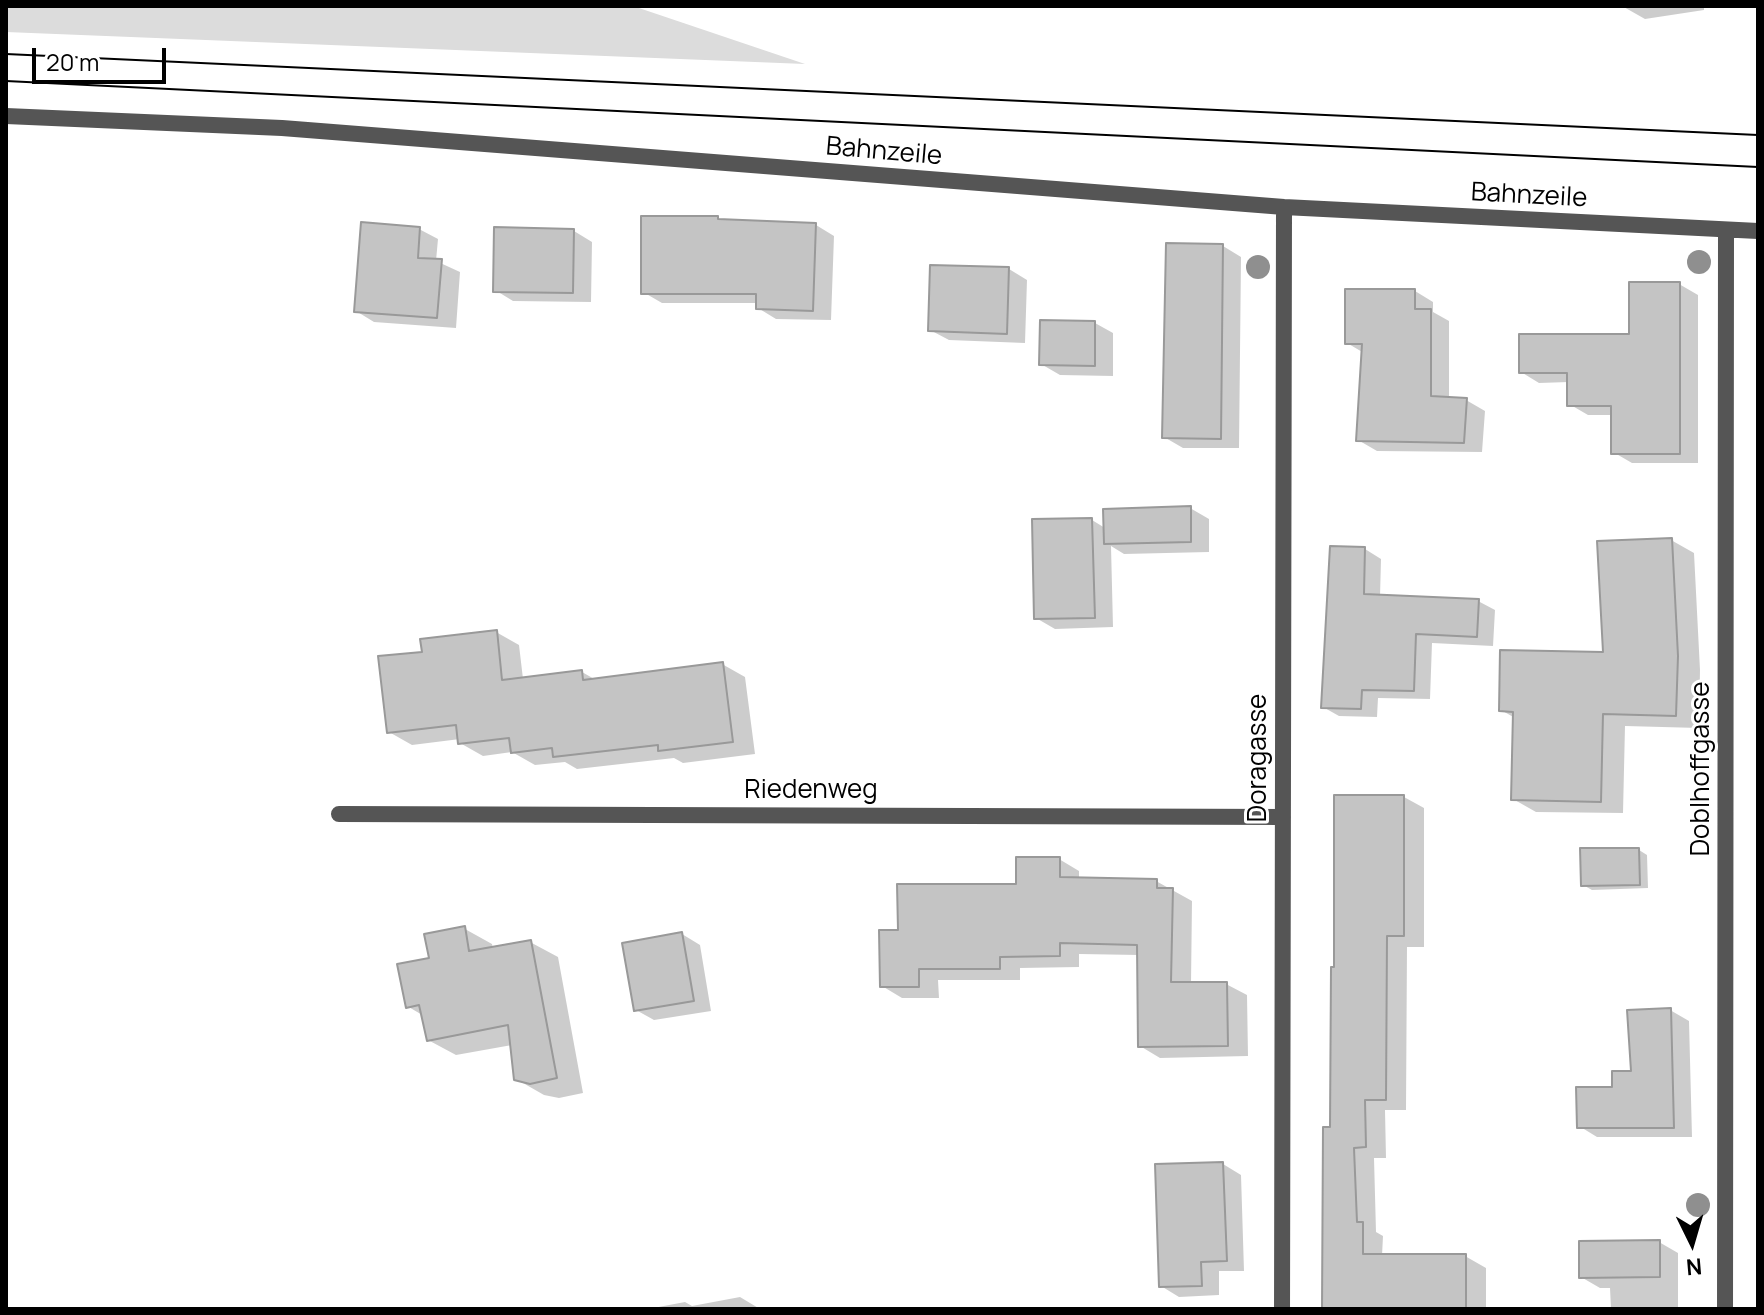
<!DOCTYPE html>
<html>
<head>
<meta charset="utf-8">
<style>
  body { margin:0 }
  #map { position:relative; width:1764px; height:1315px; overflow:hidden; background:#fff; font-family:Manrope,sans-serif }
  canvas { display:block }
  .frame { position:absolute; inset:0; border:8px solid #000; pointer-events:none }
  .north { position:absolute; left:1652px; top:1203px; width:80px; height:80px; -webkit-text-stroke:6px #fff; paint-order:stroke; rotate:175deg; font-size:22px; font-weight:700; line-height:32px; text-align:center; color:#000 }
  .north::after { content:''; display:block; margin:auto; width:28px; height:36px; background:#000; clip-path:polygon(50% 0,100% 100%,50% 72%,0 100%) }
  .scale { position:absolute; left:32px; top:48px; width:134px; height:36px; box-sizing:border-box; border:4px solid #000; border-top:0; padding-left:10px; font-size:24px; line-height:28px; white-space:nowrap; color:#000; -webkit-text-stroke:6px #fff; paint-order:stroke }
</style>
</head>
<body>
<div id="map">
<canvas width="1764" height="1315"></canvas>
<div class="frame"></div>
<div class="north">N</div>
<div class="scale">20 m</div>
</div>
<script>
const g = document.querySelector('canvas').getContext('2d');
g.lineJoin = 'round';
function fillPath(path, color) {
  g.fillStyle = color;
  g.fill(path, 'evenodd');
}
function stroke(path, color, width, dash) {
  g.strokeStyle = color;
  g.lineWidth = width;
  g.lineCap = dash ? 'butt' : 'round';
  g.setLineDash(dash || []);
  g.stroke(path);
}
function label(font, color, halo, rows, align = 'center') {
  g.font = font + ' Manrope,sans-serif';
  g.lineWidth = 6;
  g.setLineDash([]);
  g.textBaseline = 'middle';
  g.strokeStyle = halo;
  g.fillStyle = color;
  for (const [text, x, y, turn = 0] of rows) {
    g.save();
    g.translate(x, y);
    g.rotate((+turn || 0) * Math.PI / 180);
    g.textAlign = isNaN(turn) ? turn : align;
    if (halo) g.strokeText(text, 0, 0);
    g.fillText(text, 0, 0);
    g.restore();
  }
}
fillPath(new Path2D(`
  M 6,6 L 633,6 L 805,64 L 6,32 Z`), '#dcdcdc');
fillPath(new Path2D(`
  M 1622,6 L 1704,6 L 1704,10 L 1645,19 Z
  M 718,218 L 725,222 L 816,225 L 834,236 L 831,320 L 776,319 L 758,308 L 758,303 L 662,303 L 643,292 Z
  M 419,229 L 438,239 L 436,261 L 460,272 L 456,328 L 374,322 L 356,311 Z
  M 574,231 L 592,242 L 591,302 L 513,301 L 495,290 Z
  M 1223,246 L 1241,257 L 1239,448 L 1183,448 L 1164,437 Z
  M 1009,269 L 1027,280 L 1025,343 L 949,340 L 930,330 Z
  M 1679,284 L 1698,295 L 1698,463 L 1632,463 L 1613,452 L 1613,415 L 1588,415 L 1569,404 L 1569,382 L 1539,383 L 1521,372 L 1631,336 Z
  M 1415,291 L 1433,302 L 1433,312 L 1449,321 L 1449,399 L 1466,400 L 1485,411 L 1482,452 L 1377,451 L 1358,440 L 1364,353 L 1347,343 Z
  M 1095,323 L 1113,333 L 1113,376 L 1060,375 L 1041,364 Z
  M 1190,508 L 1209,519 L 1209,552 L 1124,554 L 1111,546 L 1113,627 L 1055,629 L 1036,618 L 1092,520 L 1105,528 Z
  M 1671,540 L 1694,553 L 1700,670 L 1699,728 L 1625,726 L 1623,813 L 1536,812 L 1513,799 L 1515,718 L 1501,710 L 1605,654 Z
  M 1365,549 L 1381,559 L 1380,597 L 1478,601 L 1495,610 L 1493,646 L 1432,643 L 1430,699 L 1378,698 L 1377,717 L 1339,716 L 1323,707 Z
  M 496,632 L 519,645 L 523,679 L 582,672 L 596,680 L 722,664 L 745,677 L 755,754 L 683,763 L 674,758 L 577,769 L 565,762 L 535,765 L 512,752 L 483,756 L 460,743 L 460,739 L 412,745 L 389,732 L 424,653 Z
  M 1404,797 L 1424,808 L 1424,947 L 1407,947 L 1406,1110 L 1385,1110 L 1386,1158 L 1374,1158 L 1376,1232 L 1383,1236 L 1382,1256 L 1465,1256 L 1486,1268 L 1486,1309 L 1325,1309 L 1336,969 Z
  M 1639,850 L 1647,855 L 1648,888 L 1592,890 L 1583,885 Z
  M 1059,859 L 1079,871 L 1079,879 L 1156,881 L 1192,901 L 1191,984 L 1226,984 L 1247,995 L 1248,1056 L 1160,1058 L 1140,1046 L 1139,955 L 1079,954 L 1079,967 L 1020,968 L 1020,980 L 938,980 L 939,998 L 902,998 L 882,986 L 900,932 L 1018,886 Z
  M 465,929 L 492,944 L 493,949 L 530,942 L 558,957 L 583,1093 L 559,1098 L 544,1095 L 516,1079 L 512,1045 L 456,1055 L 428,1040 L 424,1016 L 407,1006 L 431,960 Z
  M 682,934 L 700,945 L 711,1011 L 654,1020 L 636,1010 Z
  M 1670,1010 L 1689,1021 L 1692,1137 L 1597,1137 L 1579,1126 L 1633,1073 Z
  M 1223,1164 L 1241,1175 L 1244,1271 L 1219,1271 L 1219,1295 L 1179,1297 L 1161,1286 Z
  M 1659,1242 L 1678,1253 L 1678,1309 L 1611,1309 L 1610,1288 L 1600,1288 L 1581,1277 Z
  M 740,1297 L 760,1309 L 648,1309 L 685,1302 L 692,1306 Z`), '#0003');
const building = new Path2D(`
  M 641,216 L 718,216 L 718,219 L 816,223 L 813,311 L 756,309 L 756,294 L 641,294 Z
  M 361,222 L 420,227 L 418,258 L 442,259 L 437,318 L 354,312 Z
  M 494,227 L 574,229 L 573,293 L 493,292 Z
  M 1166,243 L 1223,244 L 1221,439 L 1162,438 Z
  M 930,265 L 1009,267 L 1007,334 L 928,331 Z
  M 1629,282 L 1680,282 L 1680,454 L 1611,454 L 1611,406 L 1567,406 L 1567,373 L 1519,373 L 1519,334 L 1629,334 Z
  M 1345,289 L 1415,289 L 1415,309 L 1431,309 L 1431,396 L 1467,398 L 1464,443 L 1356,441 L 1362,344 L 1345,344 Z
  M 1040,320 L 1095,321 L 1095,366 L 1039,365 Z
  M 1191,506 L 1191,542 L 1104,544 L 1103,509 Z
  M 1092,518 L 1095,618 L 1034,619 L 1032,519 Z
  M 1672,538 L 1678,656 L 1676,716 L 1603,714 L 1601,802 L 1511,800 L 1513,712 L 1499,711 L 1500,650 L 1603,652 L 1597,541 Z
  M 1330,546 L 1365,547 L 1364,594 L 1479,599 L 1477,637 L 1416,634 L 1414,691 L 1362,690 L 1361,709 L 1321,708 Z
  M 497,630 L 502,680 L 582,670 L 583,680 L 723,662 L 733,742 L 658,751 L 658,745 L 553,757 L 552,748 L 511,753 L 509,738 L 458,744 L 456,725 L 387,733 L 378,656 L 422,652 L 420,639 Z
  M 1334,795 L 1404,795 L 1404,936 L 1387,936 L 1386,1100 L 1365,1100 L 1366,1147 L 1354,1148 L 1357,1222 L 1363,1222 L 1363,1254 L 1466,1254 L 1466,1309 L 1322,1309 L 1323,1127 L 1330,1127 L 1331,967 L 1334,967 Z
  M 1580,848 L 1639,848 L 1640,885 L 1581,886 Z
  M 1016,857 L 1060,857 L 1060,877 L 1157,879 L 1157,888 L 1173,888 L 1171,982 L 1227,982 L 1228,1046 L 1138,1047 L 1137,945 L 1060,943 L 1060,956 L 1000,957 L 1000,969 L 919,969 L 919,987 L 880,987 L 879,930 L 898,930 L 897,884 L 1016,884 Z
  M 465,926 L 469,951 L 531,940 L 557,1078 L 530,1084 L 514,1080 L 508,1025 L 427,1041 L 419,1005 L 406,1008 L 397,964 L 429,958 L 424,934 Z
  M 682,932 L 694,1001 L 634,1011 L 622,943 Z
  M 1671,1008 L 1674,1128 L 1577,1128 L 1576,1087 L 1612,1087 L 1612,1071 L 1631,1071 L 1627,1010 Z
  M 1223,1162 L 1227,1261 L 1201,1262 L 1202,1286 L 1159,1287 L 1155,1164 Z
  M 1660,1240 L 1660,1277 L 1579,1278 L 1579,1241 Z`);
fillPath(building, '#c4c4c4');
stroke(building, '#999', 2);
stroke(new Path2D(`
  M 6,116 L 282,128 L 1284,207 L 1758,231
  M 339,814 L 1283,817
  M 1282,1309 L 1284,207
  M 1725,1309 L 1726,230`), '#555', 16);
stroke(new Path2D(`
  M 6,54 L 1758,135
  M 6,81 L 1758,167`), '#000', 2);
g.fillStyle = '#8f8f8f';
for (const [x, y] of [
  [1699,262],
  [1258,267],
  [1698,1205]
]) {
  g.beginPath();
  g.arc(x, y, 12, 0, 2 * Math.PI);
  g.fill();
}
label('26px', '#000', '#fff', [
  ["Bahnzeile",884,152,5],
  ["Bahnzeile",1529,196,3],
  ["Doragasse",1259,758,-90],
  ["Doblhoffgasse",1702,769,-90],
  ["Riedenweg",811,791]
]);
</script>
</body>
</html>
